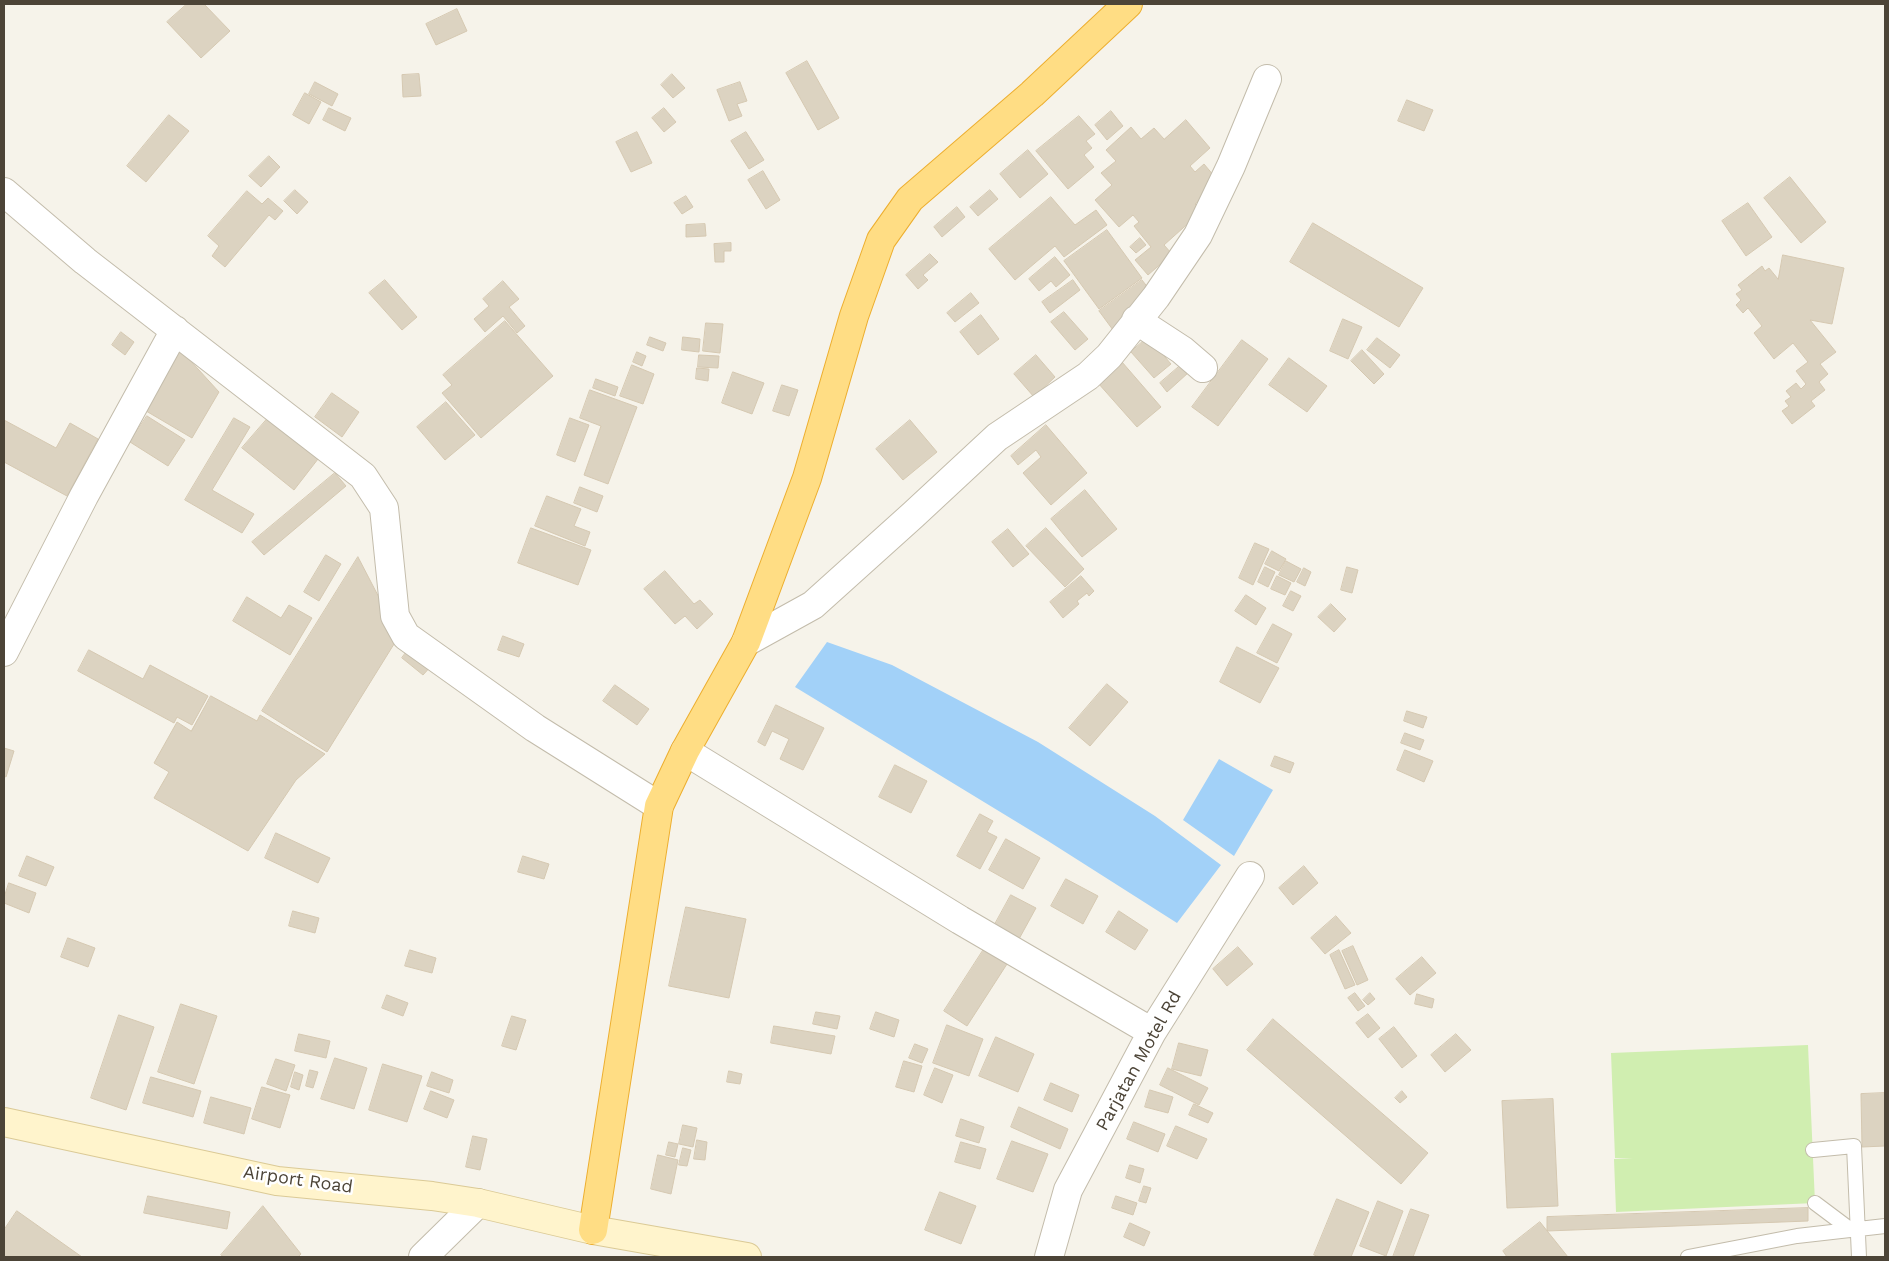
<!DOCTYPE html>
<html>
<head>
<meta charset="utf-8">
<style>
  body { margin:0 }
  #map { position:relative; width:1889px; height:1261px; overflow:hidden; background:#f6f3ea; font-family:"Work Sans",sans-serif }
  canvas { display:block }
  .frame { position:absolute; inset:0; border:5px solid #4c4437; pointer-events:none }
</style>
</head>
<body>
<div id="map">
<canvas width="1889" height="1261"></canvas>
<div class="frame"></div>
</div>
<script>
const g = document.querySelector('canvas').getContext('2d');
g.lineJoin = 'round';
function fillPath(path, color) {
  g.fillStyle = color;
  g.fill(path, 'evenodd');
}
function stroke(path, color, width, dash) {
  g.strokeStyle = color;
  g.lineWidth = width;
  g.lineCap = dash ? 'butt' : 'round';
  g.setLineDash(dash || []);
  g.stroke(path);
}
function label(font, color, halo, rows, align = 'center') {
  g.font = font + ' "Work Sans",sans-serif';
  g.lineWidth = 5;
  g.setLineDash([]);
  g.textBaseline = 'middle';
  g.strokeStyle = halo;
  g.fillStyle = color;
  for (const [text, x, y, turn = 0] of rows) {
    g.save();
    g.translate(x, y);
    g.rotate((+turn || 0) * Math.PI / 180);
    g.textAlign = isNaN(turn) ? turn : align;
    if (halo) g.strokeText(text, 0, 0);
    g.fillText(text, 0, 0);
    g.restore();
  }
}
fillPath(new Path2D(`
  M 1808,1045 L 1815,1203 L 1616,1212 L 1614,1159 L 1633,1158 L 1615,1158 L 1611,1053 Z`), '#d0eeb0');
fillPath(new Path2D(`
  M 827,642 L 892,665 L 1038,742 L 1155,816 L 1221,865 L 1177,923 L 1048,841 L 795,687 Z
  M 1219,759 L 1273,790 L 1234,856 L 1183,820 Z`), '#a2d1f8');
const building = new Path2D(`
  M 187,4 L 204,4 L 230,31 L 201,58 L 167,22 Z
  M 457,9 L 467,31 L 436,45 L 426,24 Z
  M 807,61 L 839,118 L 818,130 L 786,73 Z
  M 419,74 L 421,96 L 403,97 L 402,75 Z
  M 672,74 L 685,88 L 673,98 L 661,85 Z
  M 315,82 L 338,94 L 332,106 L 309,94 Z
  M 740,82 L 747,101 L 737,104 L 742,116 L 729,121 L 717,90 Z
  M 305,93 L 321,102 L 309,124 L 293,115 Z
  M 1407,100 L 1433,110 L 1424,131 L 1398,121 Z
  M 329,108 L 351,118 L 345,131 L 323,120 Z
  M 664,108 L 676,122 L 664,132 L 652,118 Z
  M 1111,111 L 1123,126 L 1107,140 L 1095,125 Z
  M 169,115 L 189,131 L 146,182 L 127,166 Z
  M 1079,116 L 1095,134 L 1086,141 L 1092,148 L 1084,155 L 1094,167 L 1068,189 L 1036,151 Z
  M 1186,120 L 1210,148 L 1190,166 L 1195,172 L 1204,164 L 1220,183 L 1195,204 L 1202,211 L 1164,245 L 1172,254 L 1148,275 L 1135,260 L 1151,247 L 1134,226 L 1139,222 L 1133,215 L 1119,227 L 1095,200 L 1112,185 L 1101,173 L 1116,161 L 1106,150 L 1131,127 L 1141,139 L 1154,128 L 1164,139 Z
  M 637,132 L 652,163 L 631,172 L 616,142 Z
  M 746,132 L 764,160 L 749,169 L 731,141 Z
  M 1028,150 L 1048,174 L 1020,198 L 1000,174 Z
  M 269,156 L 280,167 L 261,187 L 249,176 Z
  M 763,171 L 780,200 L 766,209 L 748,180 Z
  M 1790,177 L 1826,222 L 1801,243 L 1764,198 Z
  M 295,190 L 308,202 L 297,214 L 284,201 Z
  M 990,190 L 998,199 L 978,216 L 970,207 Z
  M 247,191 L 262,204 L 268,198 L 283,211 L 275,220 L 269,215 L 225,267 L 212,256 L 219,246 L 208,236 Z
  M 686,196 L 693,207 L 682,214 L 674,203 Z
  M 1051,197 L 1075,225 L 1096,210 L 1107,225 L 1064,257 L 1055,246 L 1015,280 L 989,249 Z
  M 1748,203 L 1772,237 L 1746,256 L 1722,221 Z
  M 957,207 L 965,217 L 942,237 L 934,227 Z
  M 1313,223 L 1423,288 L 1399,327 L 1290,262 Z
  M 705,224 L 706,236 L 686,237 L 686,225 Z
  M 1107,230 L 1142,278 L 1099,309 L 1064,261 Z
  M 1140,238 L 1146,245 L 1136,253 L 1130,247 Z
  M 731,243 L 731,251 L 724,251 L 724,262 L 715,262 L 714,244 Z
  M 930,254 L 938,262 L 923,275 L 928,280 L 918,289 L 906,275 Z
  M 1783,255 L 1844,268 L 1832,324 L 1810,320 L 1836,352 L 1820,364 L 1828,374 L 1819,382 L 1825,390 L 1811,401 L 1815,406 L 1792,424 L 1782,411 L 1789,406 L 1785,401 L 1791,397 L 1786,391 L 1796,383 L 1801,389 L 1806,384 L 1796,371 L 1808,362 L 1793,343 L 1774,359 L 1754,333 L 1762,326 L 1748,308 L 1743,313 L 1736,305 L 1741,300 L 1736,294 L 1742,290 L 1738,285 L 1762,266 L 1765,271 L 1769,268 L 1778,279 Z
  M 1055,257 L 1070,275 L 1056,287 L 1051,281 L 1039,291 L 1029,279 Z
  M 385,280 L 417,317 L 402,330 L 369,293 Z
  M 1073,280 L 1080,290 L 1050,313 L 1042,302 Z
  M 1142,280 L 1149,289 L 1136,300 L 1113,330 L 1099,311 Z
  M 503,281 L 519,299 L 509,307 L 525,326 L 517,333 L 503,316 L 485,332 L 474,319 L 489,306 L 483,299 Z
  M 971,293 L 979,303 L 955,322 L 947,313 Z
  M 1064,312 L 1088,339 L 1075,350 L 1051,322 Z
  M 981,315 L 999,339 L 978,355 L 960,332 Z
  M 1343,319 L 1362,327 L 1348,359 L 1330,351 Z
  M 505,321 L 553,376 L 481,438 L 442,393 L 452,385 L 443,375 Z
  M 706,323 L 723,324 L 720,353 L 703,351 Z
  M 121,332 L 134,342 L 125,355 L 112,345 Z
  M 650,337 L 666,343 L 663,351 L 647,345 Z
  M 683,337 L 700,339 L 699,352 L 682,350 Z
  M 1148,337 L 1171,364 L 1154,378 L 1131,352 Z
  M 1377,338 L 1400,355 L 1390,368 L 1367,350 Z
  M 1242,340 L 1268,359 L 1218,426 L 1192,407 Z
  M 177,346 L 219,392 L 192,438 L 141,408 Z
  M 1362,350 L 1384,374 L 1374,384 L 1351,361 Z
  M 637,352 L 646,356 L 642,366 L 633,362 Z
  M 699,355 L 719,356 L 718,368 L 698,367 Z
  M 1036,355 L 1055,377 L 1034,397 L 1014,374 Z
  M 1289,358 L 1327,386 L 1307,412 L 1269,385 Z
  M 1122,362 L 1161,407 L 1137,427 L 1098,383 Z
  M 632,365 L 654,374 L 643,404 L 620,396 Z
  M 1181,365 L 1188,373 L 1167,392 L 1160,383 Z
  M 697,368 L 709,369 L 708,381 L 696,379 Z
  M 733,372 L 764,383 L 752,414 L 722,403 Z
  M 596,379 L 618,387 L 615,396 L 593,388 Z
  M 782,385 L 798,390 L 789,416 L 773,411 Z
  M 590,390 L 637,407 L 608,484 L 584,475 L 601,426 L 580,418 Z
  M 332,393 L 359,412 L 342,437 L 315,417 Z
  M 446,402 L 475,435 L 445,460 L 417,427 Z
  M 147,416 L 185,440 L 168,466 L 130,442 Z
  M 234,418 L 250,427 L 212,490 L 254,514 L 242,533 L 185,500 Z
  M 268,418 L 318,459 L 294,490 L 242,448 Z
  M 570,418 L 589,425 L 575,462 L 557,455 Z
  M 4,420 L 56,448 L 70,423 L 98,439 L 67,496 L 4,462 Z
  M 910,420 L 937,452 L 903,480 L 876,449 Z
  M 1046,425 L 1087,473 L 1051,505 L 1023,473 L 1041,457 L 1036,450 L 1018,465 L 1011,456 Z
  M 335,473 L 346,486 L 264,555 L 252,542 Z
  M 580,487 L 603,496 L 597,512 L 574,503 Z
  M 1085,490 L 1117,529 L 1082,557 L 1051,519 Z
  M 547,496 L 581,509 L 574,526 L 590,532 L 585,546 L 535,526 Z
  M 531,528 L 591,550 L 578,585 L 518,563 Z
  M 1046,528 L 1084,569 L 1065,587 L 1026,546 Z
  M 1008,529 L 1029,554 L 1013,567 L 992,542 Z
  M 1255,543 L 1269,549 L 1253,585 L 1239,578 Z
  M 1272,551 L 1286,559 L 1279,571 L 1265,564 Z
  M 326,555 L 341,564 L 319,601 L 304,592 Z
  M 358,557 L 399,636 L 327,752 L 262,711 Z
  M 1286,561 L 1301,569 L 1294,582 L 1279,575 Z
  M 1265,567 L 1275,572 L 1268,587 L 1258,582 Z
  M 1347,567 L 1358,570 L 1352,593 L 1341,590 Z
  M 1304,568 L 1311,572 L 1305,586 L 1297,582 Z
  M 665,571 L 694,604 L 700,600 L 713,614 L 697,629 L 685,616 L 675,624 L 644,589 Z
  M 1081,576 L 1094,591 L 1089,596 L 1087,593 L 1077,601 L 1079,604 L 1063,618 L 1050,602 Z
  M 1277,576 L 1291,583 L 1285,595 L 1271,589 Z
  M 1291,591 L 1301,596 L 1293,611 L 1283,606 Z
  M 1246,595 L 1266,608 L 1256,625 L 1235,611 Z
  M 247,597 L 281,618 L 289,605 L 312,618 L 290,655 L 233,621 Z
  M 1331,604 L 1346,619 L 1334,632 L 1318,617 Z
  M 1273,624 L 1292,634 L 1277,663 L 1257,653 Z
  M 503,636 L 524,644 L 519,657 L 498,650 Z
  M 410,647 L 432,665 L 423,675 L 402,658 Z
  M 1237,647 L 1279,668 L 1260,703 L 1220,682 Z
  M 89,650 L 143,679 L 150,665 L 208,696 L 192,725 L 177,717 L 174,723 L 78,671 Z
  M 1107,684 L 1128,702 L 1090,746 L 1069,728 Z
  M 615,685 L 649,709 L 637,725 L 603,701 Z
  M 211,696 L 257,721 L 260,715 L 325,754 L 296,780 L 248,851 L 154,798 L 169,772 L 154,763 L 177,722 L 191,731 Z
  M 776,705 L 824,728 L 803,770 L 780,759 L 789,739 L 772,731 L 765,746 L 758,742 Z
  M 1407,711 L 1427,717 L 1423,728 L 1404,721 Z
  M 1405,733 L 1424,740 L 1420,750 L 1401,743 Z
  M 4,748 L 14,751 L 6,777 L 4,776 Z
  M 1405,750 L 1433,761 L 1424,782 L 1397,770 Z
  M 1275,756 L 1294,763 L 1290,773 L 1271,766 Z
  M 895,765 L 927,781 L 911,813 L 879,797 Z
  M 980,814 L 993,821 L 987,832 L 997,837 L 980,869 L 957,856 Z
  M 276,833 L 330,858 L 318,883 L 265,858 Z
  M 1006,839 L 1040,858 L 1023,889 L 989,870 Z
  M 27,856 L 54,867 L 46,886 L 19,876 Z
  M 523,856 L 549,864 L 544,879 L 518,872 Z
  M 1304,866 L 1318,883 L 1293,905 L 1279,888 Z
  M 1066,879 L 1098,896 L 1083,924 L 1051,906 Z
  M 9,883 L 36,893 L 29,913 L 4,903 L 4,898 Z
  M 1011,895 L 1036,908 L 1019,939 L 994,926 Z
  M 686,907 L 746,919 L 729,998 L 669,986 Z
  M 293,911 L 319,918 L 315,933 L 289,926 Z
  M 1119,911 L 1148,930 L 1135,950 L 1106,932 Z
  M 1336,916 L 1351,933 L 1325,954 L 1311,938 Z
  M 68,938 L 95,948 L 88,967 L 61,957 Z
  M 1353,946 L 1368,980 L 1357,985 L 1342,951 Z
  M 1238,947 L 1253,964 L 1227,986 L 1213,969 Z
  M 984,949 L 1007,964 L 967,1026 L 944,1011 Z
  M 410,950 L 436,958 L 432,973 L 405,966 Z
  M 1339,950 L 1355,985 L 1345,989 L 1330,955 Z
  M 1422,957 L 1436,973 L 1410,995 L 1396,979 Z
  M 1355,993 L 1365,1006 L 1358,1011 L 1348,998 Z
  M 1370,993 L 1375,999 L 1368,1005 L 1363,1000 Z
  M 1417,994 L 1434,999 L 1432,1008 L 1415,1004 Z
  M 387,995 L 408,1003 L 403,1016 L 382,1008 Z
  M 181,1004 L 217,1016 L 194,1084 L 158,1072 Z
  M 816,1012 L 840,1016 L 837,1029 L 813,1024 Z
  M 876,1012 L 899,1020 L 894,1037 L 870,1029 Z
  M 1368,1014 L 1380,1028 L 1368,1038 L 1356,1023 Z
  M 119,1015 L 154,1027 L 126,1110 L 91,1098 Z
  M 512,1016 L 526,1020 L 516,1050 L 502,1046 Z
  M 1273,1019 L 1428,1153 L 1401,1184 L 1247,1050 Z
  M 947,1025 L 983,1039 L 969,1076 L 933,1063 Z
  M 774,1026 L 835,1036 L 831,1054 L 771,1043 Z
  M 1394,1027 L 1417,1056 L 1402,1068 L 1379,1039 Z
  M 299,1034 L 330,1041 L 326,1058 L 295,1051 Z
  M 1456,1034 L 1471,1050 L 1445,1072 L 1431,1055 Z
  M 996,1037 L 1034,1054 L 1018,1092 L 979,1076 Z
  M 1179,1043 L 1208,1050 L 1201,1076 L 1172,1069 Z
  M 915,1044 L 928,1049 L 922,1063 L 909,1058 Z
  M 335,1058 L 367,1068 L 354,1109 L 321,1099 Z
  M 276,1059 L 295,1065 L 286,1091 L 267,1084 Z
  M 904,1061 L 922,1066 L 914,1092 L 896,1087 Z
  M 383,1064 L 422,1076 L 407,1122 L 369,1110 Z
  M 935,1068 L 953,1075 L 942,1103 L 924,1095 Z
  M 1168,1068 L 1208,1088 L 1199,1105 L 1160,1085 Z
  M 310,1070 L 318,1072 L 313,1088 L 306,1086 Z
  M 729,1071 L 742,1074 L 740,1084 L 727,1082 Z
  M 295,1072 L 303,1075 L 299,1090 L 291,1087 Z
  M 432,1072 L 453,1080 L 449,1093 L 427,1086 Z
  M 151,1077 L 201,1091 L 193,1117 L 143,1103 Z
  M 1051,1083 L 1079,1095 L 1072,1112 L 1044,1100 Z
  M 262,1087 L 290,1095 L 280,1128 L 252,1119 Z
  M 1150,1090 L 1173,1097 L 1168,1113 L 1145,1107 Z
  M 431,1091 L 454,1100 L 447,1118 L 424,1109 Z
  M 1402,1091 L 1407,1097 L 1400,1103 L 1395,1098 Z
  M 1885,1093 L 1885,1146 L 1862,1147 L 1861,1094 Z
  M 211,1097 L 251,1108 L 244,1134 L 204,1123 Z
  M 1553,1099 L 1558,1206 L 1507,1208 L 1502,1101 Z
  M 1194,1104 L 1213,1113 L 1208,1123 L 1189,1115 Z
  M 1019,1107 L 1068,1129 L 1060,1149 L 1011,1127 Z
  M 961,1119 L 984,1127 L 979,1143 L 956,1136 Z
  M 1134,1122 L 1165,1134 L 1158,1152 L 1127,1139 Z
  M 683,1125 L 697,1128 L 693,1147 L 679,1144 Z
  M 1176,1126 L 1207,1139 L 1197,1159 L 1167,1146 Z
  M 473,1136 L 487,1139 L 480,1170 L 466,1167 Z
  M 697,1140 L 707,1142 L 705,1160 L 694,1159 Z
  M 1012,1141 L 1048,1154 L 1033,1192 L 997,1179 Z
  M 669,1142 L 678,1144 L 675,1157 L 666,1155 Z
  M 961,1142 L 986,1149 L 980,1169 L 955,1162 Z
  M 683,1148 L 691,1150 L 687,1166 L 679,1165 Z
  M 658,1155 L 678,1160 L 671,1194 L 651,1189 Z
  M 1130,1165 L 1144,1169 L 1140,1183 L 1126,1178 Z
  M 1144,1186 L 1151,1188 L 1146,1203 L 1139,1201 Z
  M 940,1192 L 976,1206 L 961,1244 L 925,1230 Z
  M 148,1196 L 230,1212 L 227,1229 L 144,1213 Z
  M 1116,1196 L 1137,1203 L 1133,1215 L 1112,1208 Z
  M 1337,1199 L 1369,1212 L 1351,1257 L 1320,1257 L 1314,1255 Z
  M 1378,1201 L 1403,1211 L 1386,1256 L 1360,1246 Z
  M 263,1206 L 301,1254 L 298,1257 L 224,1257 L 221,1255 Z
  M 1808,1208 L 1808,1221 L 1547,1231 L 1547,1217 Z
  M 1411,1209 L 1429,1215 L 1413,1257 L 1393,1257 Z
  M 17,1211 L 82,1257 L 4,1257 L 4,1230 Z
  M 1540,1222 L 1568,1257 L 1507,1257 L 1503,1251 Z
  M 1130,1223 L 1150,1232 L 1144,1246 L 1124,1237 Z`);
fillPath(building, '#dcd3c1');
stroke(building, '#d5c8b1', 1);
const service = new Path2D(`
  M 1813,1150 L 1854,1146 L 1859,1257
  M 1815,1203 L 1851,1230
  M 1688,1257 L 1797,1236 L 1885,1226`);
const minor = new Path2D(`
  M 4,192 L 85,261 L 363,476 L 384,508 L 395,616 L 406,636 L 535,728 L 659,806
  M 1136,320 L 1182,350 L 1203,368
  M 746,642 L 813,605 L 913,515 L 997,437 L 1088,376 L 1109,356 L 1156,297 L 1198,235 L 1231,166 L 1267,79
  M 4,652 L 84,496 L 175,330
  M 685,751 L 960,920 L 1152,1032
  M 423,1257 L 478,1203
  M 1049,1257 L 1068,1190 L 1152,1032 L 1250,876`);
const secondary = new Path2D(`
  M 4,1122 L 277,1181 L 432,1196 L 478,1203 L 593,1230 L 747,1257`);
const trunk = new Path2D(`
  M 593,1230 L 659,806 L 685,751 L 746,642 L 807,478 L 854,316 L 881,240 L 910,199 L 1032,94 L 1128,4`);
stroke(service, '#c3bcab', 16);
stroke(minor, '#c3bcab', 30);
stroke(secondary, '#dbca96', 30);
stroke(trunk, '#edae2e', 30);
stroke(service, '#fff', 14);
stroke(minor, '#fff', 28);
stroke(secondary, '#fff4cc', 28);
stroke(trunk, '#ffdd84', 28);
label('18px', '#4c4437', '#fff', [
  ["Parjatan Motel Rd",1139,1061,-61],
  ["Airport Road",298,1180,8]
]);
</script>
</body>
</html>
